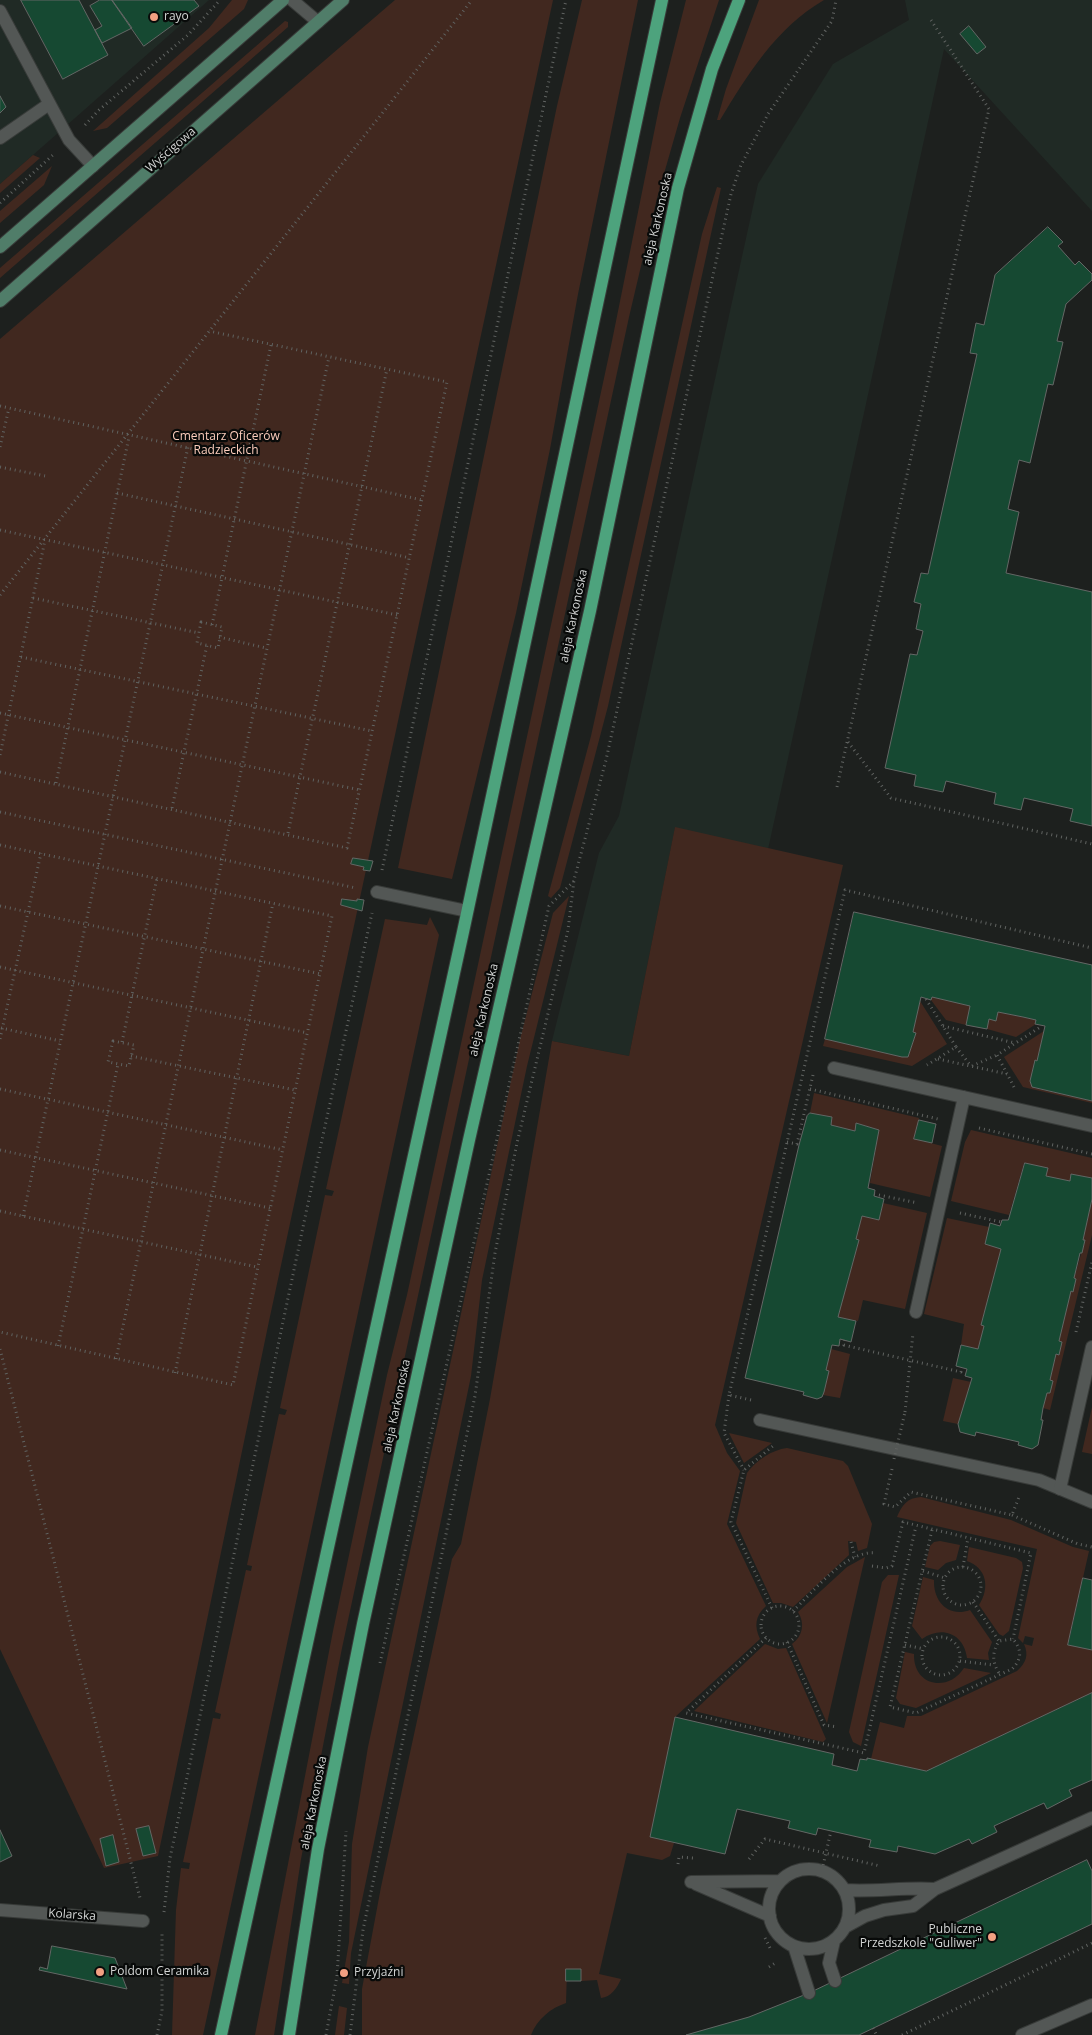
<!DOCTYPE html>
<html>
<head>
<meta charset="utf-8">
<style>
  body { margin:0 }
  canvas { display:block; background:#1d201e }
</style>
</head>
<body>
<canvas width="1092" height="2035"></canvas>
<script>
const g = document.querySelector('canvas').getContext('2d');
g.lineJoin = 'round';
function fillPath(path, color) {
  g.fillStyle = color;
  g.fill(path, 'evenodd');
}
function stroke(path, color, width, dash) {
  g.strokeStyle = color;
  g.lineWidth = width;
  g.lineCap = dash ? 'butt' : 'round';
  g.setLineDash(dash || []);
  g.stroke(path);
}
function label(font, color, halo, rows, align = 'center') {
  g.font = font + ' "Open Sans",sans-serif';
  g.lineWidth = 4.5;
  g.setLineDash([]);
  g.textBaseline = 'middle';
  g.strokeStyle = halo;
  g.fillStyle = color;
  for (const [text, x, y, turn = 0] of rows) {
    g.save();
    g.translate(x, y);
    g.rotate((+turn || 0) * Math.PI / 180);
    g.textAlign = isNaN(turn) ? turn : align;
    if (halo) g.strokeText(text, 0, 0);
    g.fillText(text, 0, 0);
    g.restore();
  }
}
fillPath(new Path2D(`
  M 0,0 L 209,0 L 0,184 Z
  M 905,0 L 1092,0 L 1092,211 L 944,49 L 768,849 L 675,828 L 629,1056 L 552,1041 L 599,853 L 619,816 L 758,184 L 833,64 L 909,20 Z`), '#202a25');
fillPath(new Path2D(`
  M 232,0 L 248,0 L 244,9 L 107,128 L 93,131 L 209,28 Z
  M 395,0 L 553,0 L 269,1321 L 158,1856 L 104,1868 L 0,1649 L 0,339 Z
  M 582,0 L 638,0 L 578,294 L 550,449 L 516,613 L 452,879 L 398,868 L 557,106 Z
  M 686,0 L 719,0 L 680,118 L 657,198 L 629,317 L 342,1648 L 301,1859 L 274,2035 L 255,2035 L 333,1631 L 387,1375 L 407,1295 L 612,341 L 660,103 Z
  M 759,0 L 824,0 C 776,28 748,74 720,120 L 717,120 L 726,89 Z
  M 285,21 L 288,22 L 288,27 L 0,278 L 0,268 Z
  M 33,155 L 40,158 L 0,193 L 0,184 Z
  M 52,166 L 44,185 L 0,223 L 0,211 Z
  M 717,187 L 721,188 L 608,706 L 560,888 L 551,898 L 548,896 L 591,736 L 702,234 Z
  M 675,827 L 843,865 L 715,1425 L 727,1453 L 740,1471 L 727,1524 L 766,1606 C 755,1616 754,1626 760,1639 L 675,1717 L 650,1837 L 674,1843 L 670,1856 L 662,1860 L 627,1853 L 599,1974 L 621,1979 C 617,1988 611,1997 601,1998 L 597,1980 L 581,1981 L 581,1969 L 567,1969 L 566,2003 C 551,2008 537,2019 531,2035 L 362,2035 L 362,1989 L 381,1887 L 452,1559 L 461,1544 L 490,1399 L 552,1041 L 629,1056 Z
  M 569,896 L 527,1066 L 482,1280 L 471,1376 L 351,1953 L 349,1984 L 342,1983 L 349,1942 L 352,1844 L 368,1747 L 520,1039 L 553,913 Z
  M 430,917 L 439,935 L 203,2035 L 172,2035 L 176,1910 L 181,1868 L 189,1869 L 190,1863 L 183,1862 L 213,1718 L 220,1719 L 221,1714 L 215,1712 L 246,1570 L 251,1571 L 252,1566 L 247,1565 L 279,1414 L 285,1415 L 287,1410 L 280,1408 L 325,1195 L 332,1196 L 334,1191 L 326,1189 L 385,919 L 427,925 Z
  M 932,997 L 970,1006 L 966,1025 L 946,1020 L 931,1000 Z
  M 920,1001 L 947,1044 L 912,1066 L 823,1046 L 825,1039 L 902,1057 L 908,1057 L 916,1033 L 913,1032 Z
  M 998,1012 L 1036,1020 L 1036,1024 L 1016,1037 L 987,1029 L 989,1019 L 996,1021 Z
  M 1044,1031 L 1037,1061 L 1034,1061 L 1031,1085 L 1034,1088 L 1092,1101 L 1092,1103 L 1023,1087 L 1004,1057 Z
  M 814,1093 L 919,1118 L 915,1139 L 942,1146 L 930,1197 L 870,1183 L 879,1130 L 857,1123 L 855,1131 L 831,1125 L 832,1117 L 810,1113 Z
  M 971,1130 L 1092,1158 L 1092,1178 L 1071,1174 L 1070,1181 L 1046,1176 L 1048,1168 L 1024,1163 L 1009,1215 L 951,1201 L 965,1142 Z
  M 1092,1199 L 1092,1235 L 1050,1410 L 1043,1408 L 1047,1393 L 1050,1393 L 1053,1381 L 1050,1380 L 1056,1354 L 1059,1354 L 1062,1342 L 1059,1341 L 1071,1291 L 1073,1291 L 1076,1279 L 1074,1278 L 1085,1241 L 1083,1240 Z
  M 883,1203 L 927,1213 L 905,1309 L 863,1300 L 858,1321 L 838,1317 L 859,1240 L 856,1239 L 862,1216 L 879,1220 Z
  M 947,1218 L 989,1227 L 985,1244 L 1001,1249 L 981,1325 L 984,1326 L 978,1349 L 961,1345 L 964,1324 L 924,1314 Z
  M 831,1349 L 850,1354 L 840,1398 L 823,1395 L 829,1371 L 826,1370 Z
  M 953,1378 L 971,1382 L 958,1424 L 943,1421 Z
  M 1092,1407 L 1092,1454 L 1082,1452 Z
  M 729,1433 L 772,1443 L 744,1463 Z
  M 787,1448 L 843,1461 L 848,1466 L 872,1524 L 867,1548 L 858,1551 L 856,1542 L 848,1541 L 849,1555 L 793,1607 L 781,1603 L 773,1603 L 736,1523 L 747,1473 C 756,1460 772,1450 787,1448 Z
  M 921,1497 L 1011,1520 L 1073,1547 L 1089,1551 L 1068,1644 L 1092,1650 L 1092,1693 L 926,1771 L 871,1759 L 880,1722 L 904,1728 L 907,1716 L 921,1716 L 1017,1671 C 1026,1663 1029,1655 1024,1644 L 1032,1646 L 1034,1638 L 1025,1636 L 1023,1643 L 1018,1638 L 1037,1549 L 897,1517 C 902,1505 907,1498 921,1497 Z
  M 940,1541 L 960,1545 L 956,1560 L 946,1563 L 938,1570 L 925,1567 L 930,1546 L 934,1542 Z
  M 969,1547 L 1016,1558 L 1022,1562 L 1023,1568 L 1009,1631 L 1003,1636 L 999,1634 L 979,1605 C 990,1588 987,1568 967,1561 Z
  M 865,1557 L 827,1723 L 792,1644 C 803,1636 805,1623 798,1612 L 847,1567 Z
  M 888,1575 L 899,1575 L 861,1746 L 853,1742 L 849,1732 L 882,1582 Z
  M 923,1577 L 934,1580 C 933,1601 948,1618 970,1610 L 992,1642 L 988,1653 L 989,1660 L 967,1658 C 964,1633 941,1625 922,1639 L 912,1626 Z
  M 765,1644 L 778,1649 L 786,1648 L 826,1739 L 823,1742 L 694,1711 Z
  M 905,1652 L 914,1654 C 913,1686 948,1693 964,1668 L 991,1673 L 916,1708 L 900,1704 L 896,1698 Z
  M 339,2006 L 347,2008 L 344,2035 L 335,2035 Z`), '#41281f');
const building = new Path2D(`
  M 21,0 L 79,0 L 108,55 L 63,79 Z
  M 100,0 L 112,0 L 132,28 L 102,43 L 95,30 L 102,26 L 90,6 Z
  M 112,0 L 194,0 L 199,6 L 144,46 Z
  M 969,26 L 986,47 L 977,54 L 960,34 Z
  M 0,96 L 6,107 L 0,113 Z
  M 1048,227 L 1063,242 L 1058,246 L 1075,265 L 1079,261 L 1092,274 L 1092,280 L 1066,304 L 1057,341 L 1063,342 L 1053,385 L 1048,384 L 1030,463 L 1019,460 L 1008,509 L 1019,512 L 1006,573 L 1092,592 L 1092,826 L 1070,821 L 1073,809 L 1024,798 L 1021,810 L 994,804 L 996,793 L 946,781 L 943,792 L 914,786 L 916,775 L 885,768 L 910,654 L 917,655 L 923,631 L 916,629 L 921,604 L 914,602 L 921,573 L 928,574 L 977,354 L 970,353 L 976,323 L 984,325 L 995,275 Z
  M 353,858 L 373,861 L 370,871 L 363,870 L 364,867 L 351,864 Z
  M 342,899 L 357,901 L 357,899 L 364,900 L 362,911 L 341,905 Z
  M 854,912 L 1092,965 L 1092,1101 L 1032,1087 L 1030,1081 L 1035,1060 L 1037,1061 L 1045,1026 L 1035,1024 L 1036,1020 L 1023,1017 L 998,1012 L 996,1021 L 989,1019 L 987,1029 L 966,1025 L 970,1006 L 932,997 L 931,1000 L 921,997 L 913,1032 L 916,1033 L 908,1057 L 902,1057 L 825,1039 Z
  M 810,1113 L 832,1117 L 831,1125 L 855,1131 L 856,1123 L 879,1130 L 868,1188 L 875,1190 L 874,1196 L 884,1199 L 879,1220 L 862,1216 L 856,1239 L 859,1240 L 838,1317 L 856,1321 L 851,1342 L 840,1339 L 839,1346 L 832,1345 L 826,1370 L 829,1371 L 824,1392 L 822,1397 L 817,1399 L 803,1395 L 804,1392 L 745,1378 L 799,1145 L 807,1116 Z
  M 919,1120 L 936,1124 L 932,1143 L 914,1139 Z
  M 1025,1163 L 1048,1168 L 1046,1176 L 1070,1181 L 1071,1174 L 1092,1178 L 1092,1199 L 1083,1240 L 1085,1240 L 1082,1253 L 1080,1253 L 1074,1278 L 1076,1279 L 1073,1292 L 1071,1291 L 1059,1341 L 1062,1342 L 1059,1355 L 1056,1354 L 1050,1380 L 1053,1381 L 1050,1393 L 1047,1393 L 1043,1408 L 1041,1420 L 1043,1420 L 1038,1445 L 1032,1449 L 1018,1445 L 1019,1442 L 976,1432 L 975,1436 L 960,1432 L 958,1424 L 972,1378 L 965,1376 L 967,1369 L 956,1366 L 961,1345 L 978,1349 L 984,1326 L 981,1325 L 1001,1249 L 985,1244 L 990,1223 L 1000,1226 L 1002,1220 L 1008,1220 Z
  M 1083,1578 L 1092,1580 L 1092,1650 L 1068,1645 Z
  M 1092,1693 L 1092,1780 L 1069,1790 L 1072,1796 L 1047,1809 L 1044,1803 L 994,1826 L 997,1832 L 972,1844 L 969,1839 L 935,1854 L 898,1846 L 897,1852 L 869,1847 L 871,1840 L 818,1828 L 816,1835 L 788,1828 L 790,1821 L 737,1809 L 725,1854 L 650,1837 L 675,1717 L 834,1754 L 832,1765 L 857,1771 L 860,1759 L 867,1760 L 867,1758 L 926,1771 Z
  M 149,1826 L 156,1853 L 143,1856 L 136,1829 Z
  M 0,1830 L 12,1856 L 0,1862 Z
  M 113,1835 L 119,1862 L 106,1866 L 100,1839 Z
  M 1087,1860 L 1092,1871 L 1092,1924 L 859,2035 L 686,2035 L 749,2017 L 809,1993 Z
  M 52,1946 L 115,1958 L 127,1989 L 39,1970 L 40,1967 L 47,1969 Z
  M 566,1969 L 581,1969 L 581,1981 L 566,1981 Z`);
fillPath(building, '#164932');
stroke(building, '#636765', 1);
const service = new Path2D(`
  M 292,0 L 318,22
  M 0,11 L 69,140 L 93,166
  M 0,138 L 49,104
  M 377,892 L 467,911
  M 760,1420 L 1039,1480 L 1092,1502
  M769 1909a40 40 0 1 1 80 0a40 40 0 1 1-80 0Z
  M 691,1882 L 780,1881
  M 696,1884 L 770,1916
  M 845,1890 C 875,1892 905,1887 935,1889
  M 845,1927 L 865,1916 L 884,1910 L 913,1906 L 935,1889 L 1092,1818
  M 834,1941 L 829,1963 L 835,1981
  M 794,1946 L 809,1993`);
const minor = new Path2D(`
  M 834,1068 L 1092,1126
  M 916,1312 L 964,1097
  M 1060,1489 L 1092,1347
  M 0,1910 L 143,1921`);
const tertiary = new Path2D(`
  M 1022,2035 L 1092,2005`);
const secondary = new Path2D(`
  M 0,247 L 283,0
  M 0,301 L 343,0`);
const primary = new Path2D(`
  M 221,2035 L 463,932 L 662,0
  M 289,2035 L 318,1849 L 363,1624 L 469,1140 L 590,611 L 678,188 L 712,69 L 739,0`);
stroke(service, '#383b39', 14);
stroke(minor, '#383b39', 14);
stroke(tertiary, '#383b39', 14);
stroke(secondary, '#383b39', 14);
stroke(primary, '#383b39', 14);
stroke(new Path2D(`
  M 85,125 L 99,110 L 188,35 L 220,0
  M 0,203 L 54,154
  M 0,406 L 422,500
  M 0,447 L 9,408
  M 0,467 L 45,476
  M 117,493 L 410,558
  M 0,530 L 397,615
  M 0,595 L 472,0
  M 33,598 L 199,633
  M 201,622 L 222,627 L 218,648 L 197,643 Z
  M 212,625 L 271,345
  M 219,637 L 266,648
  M 21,657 L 372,731
  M 0,713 L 360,790
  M 848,742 L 891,798 L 1092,844
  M 0,755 L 45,540
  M 0,772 L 347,848 L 447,382 L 209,331
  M 56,783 L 129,437
  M 837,787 L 989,109 L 929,17
  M 172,808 L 207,645
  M 0,812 L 356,888
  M 288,833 L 387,369
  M 0,845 L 332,916 L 233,1385 L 0,1332
  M 382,870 L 566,0
  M 0,906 L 321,974
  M 0,967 L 308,1033
  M 926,999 L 956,1047 L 927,1065
  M 943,1026 L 1015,1043
  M 1,1028 L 60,1041
  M 0,1039 L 41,853
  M 113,1041 L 134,1045 L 129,1066 L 108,1062 Z
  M 122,1042 L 157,878
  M 956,1047 L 971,1066
  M 131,1056 L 295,1090
  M 938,1059 L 1007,1074
  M 972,1066 L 997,1055
  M 1014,1087 L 997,1055 L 1042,1026
  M 0,1089 L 283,1150
  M 810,1089 L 938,1119
  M 979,1128 L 1092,1154
  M 787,1142 L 797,1144 L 813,1075
  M 0,1150 L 270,1208
  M 874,1194 L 918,1203
  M 0,1211 L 257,1267
  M 960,1213 L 1001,1222
  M 23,1216 L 188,447
  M 1076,1332 L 1092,1262
  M 845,1340 L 844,1345 L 852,1347 L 961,1372 L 962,1368
  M 58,1346 L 118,1064
  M 0,1349 L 140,1898
  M 116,1359 L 329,357
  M 175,1373 L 273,903
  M 729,1395 L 724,1433 L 744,1470
  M 751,1400 L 729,1395 L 845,890 L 1092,948
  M 905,1412 L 913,1333
  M 892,1469 L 884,1504 L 895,1507 L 911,1492 L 1012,1515 L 1019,1497
  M 1012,1515 L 1078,1544 L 1092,1547
  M 932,1530 L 890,1707 L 916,1713 L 1012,1669 C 1022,1659 1022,1650 1013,1639 L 999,1641 C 992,1652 992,1662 999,1673
  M 851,1542 L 855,1557
  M 872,1566 L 886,1568 L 892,1566 L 903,1522 L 1031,1553 L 1013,1639
  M 963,1567 L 968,1538
  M943 1586a19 19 0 1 1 38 0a19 19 0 1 1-38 0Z
  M 923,1571 L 945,1578
  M 973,1602 L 999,1641
  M761 1625a19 19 0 1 1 38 0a19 19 0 1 1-38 0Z
  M 772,1608 L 731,1522 L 744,1470 L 773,1446
  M 793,1611 C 813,1592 846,1550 875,1553
  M922 1656a19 19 0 1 1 38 0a19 19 0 1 1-38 0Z
  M 766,1638 L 686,1713 L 864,1753 L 916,1526
  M 787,1642 L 824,1725 L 838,1727
  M 905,1645 L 924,1649
  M 960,1661 L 993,1665
  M 380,1663 L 549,906 L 574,881
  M 749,1859 L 765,1839 L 880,1866
  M 678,1864 L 679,1857 L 693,1858
  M 822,1870 L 831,1831
  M 164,1912 L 170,1858 L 307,1208 L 372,913
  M 765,1938 L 771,1950
  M 769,1967 L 777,1962
  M 873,2028 L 876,2034
  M 157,2035 L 162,2011 L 162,1933
  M 326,2035 L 337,1976 L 346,1831
  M 350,2035 L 363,1930 L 475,1396 L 495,1253 L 517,1143 L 568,930 L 574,880 L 606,760 L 731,194 L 741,165 L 768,114 L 832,21 L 836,0
  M 902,2035 L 1092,1943`), '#606361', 3, [1, 4]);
stroke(service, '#535755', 12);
stroke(minor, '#535755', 12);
stroke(tertiary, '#535755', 12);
stroke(secondary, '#507d69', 12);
stroke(primary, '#4da37d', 12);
stroke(new Path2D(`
  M 894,1459 L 905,1412`), '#606361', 3, [1, 4]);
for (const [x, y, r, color] of [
  [154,17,5,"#f3a082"],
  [992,1937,5,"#f3a082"],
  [100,1972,5,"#f3a082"],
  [344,1973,5,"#f3a082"]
]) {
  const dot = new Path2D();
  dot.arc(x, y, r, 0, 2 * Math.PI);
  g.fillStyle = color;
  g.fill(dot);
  stroke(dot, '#080a09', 2);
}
label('12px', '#d3d5d4', '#080a09', [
  ["rayo",164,17],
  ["Publiczne",982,1930,"right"],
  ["Przedszkole \"Guliwer\"",982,1944,"right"],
  ["Poldom Ceramika",110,1972],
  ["Przyjaźni",354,1973]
], 'left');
label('12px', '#d3d5d4', '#080a09', [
  ["Wyścigowa",171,150,-41],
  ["aleja Karkonoska",658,219,-77],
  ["aleja Karkonoska",574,616,-78],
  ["aleja Karkonoska",484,1010,-77],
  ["aleja Karkonoska",397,1406,-78],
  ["aleja Karkonoska",314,1803,-79],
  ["Kolarska",72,1915,4]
]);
label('12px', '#fccdbc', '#080a09', [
  ["Cmentarz Oficerów",226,437],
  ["Radzieckich",226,451]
]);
</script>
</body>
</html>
